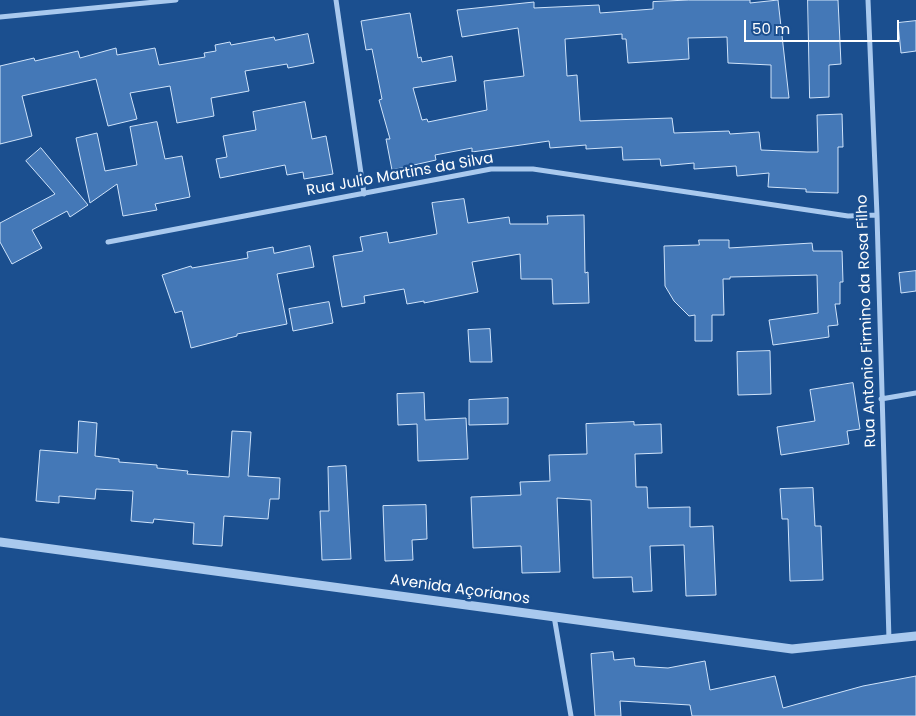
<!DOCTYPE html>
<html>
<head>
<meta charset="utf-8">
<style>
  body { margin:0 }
  #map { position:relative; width:916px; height:716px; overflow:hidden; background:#1b4f8f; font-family:Poppins,sans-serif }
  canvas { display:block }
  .scale { position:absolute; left:744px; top:20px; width:155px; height:22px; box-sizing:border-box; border:2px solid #fff; border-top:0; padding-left:6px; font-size:15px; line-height:18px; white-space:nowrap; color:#fff; -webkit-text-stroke:4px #1b4f8f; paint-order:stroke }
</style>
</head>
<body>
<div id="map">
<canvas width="916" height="716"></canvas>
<div class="scale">50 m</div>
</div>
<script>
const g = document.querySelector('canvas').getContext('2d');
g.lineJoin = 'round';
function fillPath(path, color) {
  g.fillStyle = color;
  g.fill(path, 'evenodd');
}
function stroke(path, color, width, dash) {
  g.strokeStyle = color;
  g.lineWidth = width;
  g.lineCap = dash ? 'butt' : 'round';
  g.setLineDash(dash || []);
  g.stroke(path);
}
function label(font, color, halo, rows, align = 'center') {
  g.font = font + ' Poppins,sans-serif';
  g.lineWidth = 5;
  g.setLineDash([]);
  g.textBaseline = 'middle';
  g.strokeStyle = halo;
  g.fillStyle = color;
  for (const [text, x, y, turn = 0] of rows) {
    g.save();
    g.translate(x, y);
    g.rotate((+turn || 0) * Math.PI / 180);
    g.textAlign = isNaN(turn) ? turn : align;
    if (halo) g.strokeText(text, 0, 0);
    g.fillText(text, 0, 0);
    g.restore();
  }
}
const building = new Path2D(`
  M 689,0 L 750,0 L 750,3 L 778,0 L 789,98 L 771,98 L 771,65 L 728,63 L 727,37 L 688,38 L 689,59 L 628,63 L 626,39 L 622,39 L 622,34 L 565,39 L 567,76 L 577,75 L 580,121 L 672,118 L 674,133 L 729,131 L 730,134 L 759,132 L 761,150 L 807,152 L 818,152 L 817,115 L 842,114 L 843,147 L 838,147 L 838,193 L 806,192 L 806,189 L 768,187 L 769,173 L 737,176 L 736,166 L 694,169 L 694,163 L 661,166 L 660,159 L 623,160 L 622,147 L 586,149 L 586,145 L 550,148 L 549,141 L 472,152 L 472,148 L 435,155 L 436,160 L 392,170 L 386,139 L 390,139 L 379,100 L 382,99 L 372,49 L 366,50 L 361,21 L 410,13 L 418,58 L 421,57 L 422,62 L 452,56 L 456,81 L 413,88 L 422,120 L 427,119 L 428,122 L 487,110 L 484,81 L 524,76 L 518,28 L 462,37 L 457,10 L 534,2 L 534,8 L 599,5 L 600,13 L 653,9 L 653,2 Z
  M 808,0 L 838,0 L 841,64 L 829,65 L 829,97 L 810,98 Z
  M 916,21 L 916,51 L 901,53 L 898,23 Z
  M 308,34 L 314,63 L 288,68 L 287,64 L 245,71 L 249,91 L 211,98 L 214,116 L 177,123 L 170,86 L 130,93 L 137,119 L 108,126 L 96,79 L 22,96 L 32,136 L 0,144 L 0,66 L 34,58 L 35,61 L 78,51 L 80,58 L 116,48 L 117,55 L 155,48 L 159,65 L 205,57 L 204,53 L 216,51 L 215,45 L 230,42 L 231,45 L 274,37 L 275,40 Z
  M 305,102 L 312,139 L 326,136 L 333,174 L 304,179 L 303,172 L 287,175 L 285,165 L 220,178 L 216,159 L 227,157 L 223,136 L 256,130 L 253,112 Z
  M 157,122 L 165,159 L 182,156 L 190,197 L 155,204 L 157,210 L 123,216 L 117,184 L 90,203 L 76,138 L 97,133 L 105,171 L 137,165 L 130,127 Z
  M 41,148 L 88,205 L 70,217 L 67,211 L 32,230 L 42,248 L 12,264 L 0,242 L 0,223 L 55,194 L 26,161 Z
  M 464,199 L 468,223 L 509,217 L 510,224 L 548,224 L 547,216 L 584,215 L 585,273 L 588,272 L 589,303 L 553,304 L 552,279 L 521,279 L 520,254 L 472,262 L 478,292 L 424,303 L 424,301 L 407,304 L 404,289 L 364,296 L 365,303 L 342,307 L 333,256 L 363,251 L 360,237 L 387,232 L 389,243 L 437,234 L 432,203 Z
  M 699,240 L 729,240 L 729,248 L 812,243 L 813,251 L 842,251 L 843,282 L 840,282 L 840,304 L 835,304 L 838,325 L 828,326 L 829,337 L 773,345 L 769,320 L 818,313 L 817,275 L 730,277 L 730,279 L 723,279 L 724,315 L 712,315 L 712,341 L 695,341 L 695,315 L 689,316 L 674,301 L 665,286 L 664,246 L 699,245 Z
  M 310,246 L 314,267 L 277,274 L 287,324 L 237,334 L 237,336 L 191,348 L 182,311 L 175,313 L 162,275 L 191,266 L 192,268 L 248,258 L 247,252 L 273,247 L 274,253 Z
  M 916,271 L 916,291 L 901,293 L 899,273 Z
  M 329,302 L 333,323 L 293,331 L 289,309 Z
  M 490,329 L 492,362 L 470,362 L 468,330 Z
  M 770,351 L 771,394 L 738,395 L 737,352 Z
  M 853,383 L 860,429 L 847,431 L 849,444 L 781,455 L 777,427 L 815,421 L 810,390 Z
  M 424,393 L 425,420 L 466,418 L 468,459 L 418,461 L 417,424 L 398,425 L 397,394 Z
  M 508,398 L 508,424 L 469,425 L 469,400 Z
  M 79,421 L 97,423 L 95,456 L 119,459 L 119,462 L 157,465 L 157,468 L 188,471 L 187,474 L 229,477 L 232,431 L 251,432 L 248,476 L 280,478 L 279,499 L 270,499 L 268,519 L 224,516 L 222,546 L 193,544 L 194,523 L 154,519 L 153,523 L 131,521 L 133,491 L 96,489 L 95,499 L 59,496 L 59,503 L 36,501 L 40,450 L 77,453 Z
  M 634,422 L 634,425 L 661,424 L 662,453 L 635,454 L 636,487 L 647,487 L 648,508 L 690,507 L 690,527 L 713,526 L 716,595 L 686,596 L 684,545 L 650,546 L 652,591 L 633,592 L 632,577 L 593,578 L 591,500 L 557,498 L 560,572 L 522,573 L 521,546 L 473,548 L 471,497 L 521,495 L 520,482 L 550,481 L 549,455 L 587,454 L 586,424 Z
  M 346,466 L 351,559 L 322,560 L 320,511 L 329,511 L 328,467 Z
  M 813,488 L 815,526 L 821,526 L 823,580 L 790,581 L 788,519 L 782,519 L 780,489 Z
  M 426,505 L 427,539 L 412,540 L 413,560 L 385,561 L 383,506 Z
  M 613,652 L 614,660 L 634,658 L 635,666 L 668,668 L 705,661 L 710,690 L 775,676 L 783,708 L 863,686 L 916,676 L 916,716 L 692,716 L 690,705 L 620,701 L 621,716 L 595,716 L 591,654 Z`);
fillPath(building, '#4478b7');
stroke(building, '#cfe3fa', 1);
stroke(new Path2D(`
  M 336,0 L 364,194
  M 868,0 L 877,215 L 889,640
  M 0,17 L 176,0
  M 108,242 L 491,169 L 533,169 L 848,216 L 877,215
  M 881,399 L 916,393
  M 554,616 L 571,716`), '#a9c9ee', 5);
stroke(new Path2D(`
  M 0,542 L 792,649 L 916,636`), '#a9c9ee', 9);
label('15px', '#fff', '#1b4f8f', [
  ["Rua Julio Martins da Silva",400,175,-10],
  ["Rua Antonio Firmino da Rosa Filho",867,321,-92],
  ["Avenida Açorianos",460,590,8]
]);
</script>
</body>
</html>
